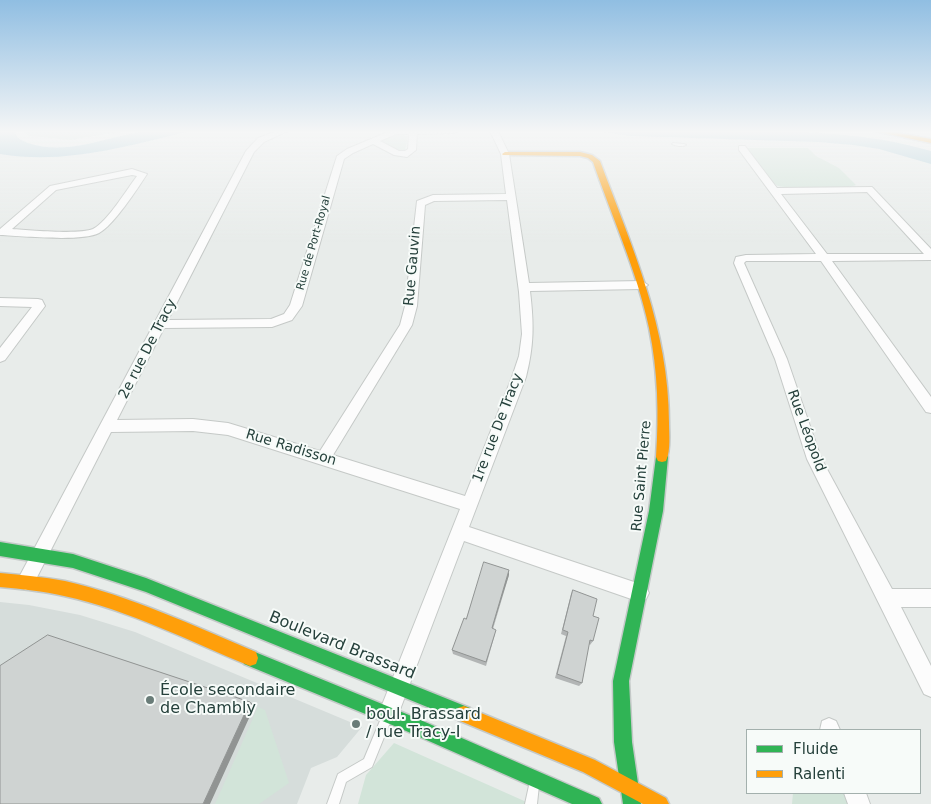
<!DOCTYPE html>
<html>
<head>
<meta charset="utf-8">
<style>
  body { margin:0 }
  #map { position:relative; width:931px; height:804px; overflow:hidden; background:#e8ecea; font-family:"DejaVu Sans",sans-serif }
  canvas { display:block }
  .legend { position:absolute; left:746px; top:729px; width:175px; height:65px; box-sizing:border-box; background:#f7fbf9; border:1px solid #a3b0ad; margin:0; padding:6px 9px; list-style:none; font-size:15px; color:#25403b }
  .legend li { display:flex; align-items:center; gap:10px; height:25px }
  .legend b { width:25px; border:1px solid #a3b0ad }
</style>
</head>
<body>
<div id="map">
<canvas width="931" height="804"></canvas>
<ul class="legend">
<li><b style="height:6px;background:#30b455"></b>Fluide</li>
<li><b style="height:6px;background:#ff9f0a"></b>Ralenti</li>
</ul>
</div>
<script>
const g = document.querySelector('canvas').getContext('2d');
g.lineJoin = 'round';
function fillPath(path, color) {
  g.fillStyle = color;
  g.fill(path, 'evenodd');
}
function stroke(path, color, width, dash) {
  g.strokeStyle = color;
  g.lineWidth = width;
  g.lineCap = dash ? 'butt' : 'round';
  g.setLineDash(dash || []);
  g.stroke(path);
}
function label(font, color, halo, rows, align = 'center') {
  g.font = font + ' "DejaVu Sans",sans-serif';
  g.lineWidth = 4;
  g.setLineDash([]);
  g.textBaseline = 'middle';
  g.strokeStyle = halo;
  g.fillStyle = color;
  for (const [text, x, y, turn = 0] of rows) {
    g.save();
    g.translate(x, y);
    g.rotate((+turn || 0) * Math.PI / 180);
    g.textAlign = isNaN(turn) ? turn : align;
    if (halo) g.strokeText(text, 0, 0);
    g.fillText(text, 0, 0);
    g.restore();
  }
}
fillPath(new Path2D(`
  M 0,602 L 29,605 L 80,615 L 135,632 L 362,727 L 337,757 L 311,768 L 297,804 L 0,804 Z`), '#d6dddb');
fillPath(new Path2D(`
  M 127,131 L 70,140 L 29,136 L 24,132 Z
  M 399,134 L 408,136 L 405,151 L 399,151 L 382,142 L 382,140 Z
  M 747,148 L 808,148 L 816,156 L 839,168 L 856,185 C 848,190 789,189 778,186 L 773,183 Z
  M 258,707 L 265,710 L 289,783 L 259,804 L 215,804 Z
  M 394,743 L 531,804 L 358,804 L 366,775 Z
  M 793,793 L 844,793 L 849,804 L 792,804 Z`), '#d2e4d9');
fillPath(new Path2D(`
  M 0,131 L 15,131 C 16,138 21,140 28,143 C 69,157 108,135 148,131 C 162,130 177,131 191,131 C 128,146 64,165 0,154 Z
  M 596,131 C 642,131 687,131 733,131 C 800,131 866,132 931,151 L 931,164 L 879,149 L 853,145 L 818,142 L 630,136 Z`), '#accdd8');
const lane = new Path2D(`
  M 673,143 L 684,144 L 686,145 C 683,147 675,146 672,144 Z
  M 386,715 L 390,716 L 391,720 L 372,767 L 346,782 L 339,804 L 327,804 L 338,774 L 364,759 L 382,716 Z
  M 534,780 L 538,781 L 539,785 L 537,804 L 525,804 L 530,781 Z`);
const street = new Path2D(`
  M 277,131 L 288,131 L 264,142 L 254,152 L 168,320 L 271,319 L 284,314 L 290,305 L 337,156 L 347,149 L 390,131 L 458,131 L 454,133 L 417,134 L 416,150 L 407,157 L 394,155 L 373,144 L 353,153 L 344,159 L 302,306 L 292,320 L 272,327 L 164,328 L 117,420 L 193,419 L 228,423 L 320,451 L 400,325 L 405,306 L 417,201 L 433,195 L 506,194 L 501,154 L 490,131 L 498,131 L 509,154 L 529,283 L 642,281 L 648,285 L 642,289 L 530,291 C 534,324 534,345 526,377 L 469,527 L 640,584 L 646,587 L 649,593 L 646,599 L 640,602 L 464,541 L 398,715 L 395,722 L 388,725 L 381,722 L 378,715 L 460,509 L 228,435 L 193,431 L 111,432 L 32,587 L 26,590 L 20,587 L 17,581 L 246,151 L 258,138 ZM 396,134 L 409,134 L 408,149 L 405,151 L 399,151 L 380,141 ZM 507,200 L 519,292 L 522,334 L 519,356 L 512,377 L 465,496 L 333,455 L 412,325 L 417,306 L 425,205 L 434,201 Z
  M 739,146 L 745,146 L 777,188 L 872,187 L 931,249 L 931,260 L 832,261 L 931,397 L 931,413 L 926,412 L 821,261 L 746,261 L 744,263 L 787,359 L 821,458 L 892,589 L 931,589 L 931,607 L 901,607 L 931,666 L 931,697 L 924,694 L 807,459 L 775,359 L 734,263 L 736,257 L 746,255 L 816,254 L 739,150 ZM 867,192 L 924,254 L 827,254 L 781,194 Z
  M 132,169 L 147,174 C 138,188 113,226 99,233 C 82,242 22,236 0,235 L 0,229 L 50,186 ZM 132,175 L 137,176 C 127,189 108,221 93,229 C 79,235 29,230 12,229 L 56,190 Z
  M 0,298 L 38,299 L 42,300 L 45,306 L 5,360 L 0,362 L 0,348 L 32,307 L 0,306 Z
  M 829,718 L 836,721 L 840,730 L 820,730 L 822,721 Z
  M 844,793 L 866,793 L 870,804 L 848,804 Z`);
const fast = new Path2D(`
  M 662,452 L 666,453 L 668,457 L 663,511 L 629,681 L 632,742 L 641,804 L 623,804 L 614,742 L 613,681 L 649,511 L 656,457 L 658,453 Z
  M 0,542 L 73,554 L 146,578 L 470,708 L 472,714 L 470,720 L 464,722 L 146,592 L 73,568 L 0,556 Z
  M 250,650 L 409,715 L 599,798 L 602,804 L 572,804 L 397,727 L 244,664 L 242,658 L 244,652 Z`);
const slow = new Path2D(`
  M 874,131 L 888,131 L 931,139 L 931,143 Z
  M 505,152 L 580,152 L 592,155 L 600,161 C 632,248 669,328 669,423 C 669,434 671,450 666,461 L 662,462 L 658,461 L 656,457 C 659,414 658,371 649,328 C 637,271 612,217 593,162 L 588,158 L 580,156 L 503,155 L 502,154 Z
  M 0,573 C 22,575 43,577 65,581 C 131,596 194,626 256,652 L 258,658 L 256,664 L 250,666 C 189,641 129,610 64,596 C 43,591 22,589 0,587 Z
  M 464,706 L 595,760 L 666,798 L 669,804 L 643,804 L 583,772 L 458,720 L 456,714 L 458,708 Z`);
stroke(lane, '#c5c9c7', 2);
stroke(street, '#c5c9c7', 2);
stroke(fast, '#c4c9c8', 3);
stroke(slow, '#c4c9c8', 3);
fillPath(lane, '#fcfcfc');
fillPath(street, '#fcfcfc');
fillPath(fast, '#30b455');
fillPath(slow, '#ff9f0a');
fillPath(new Path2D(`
  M 509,575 L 493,629 L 495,634 L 486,666 L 453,654 L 452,650 L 466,619 Z
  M 573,590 L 593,616 L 593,641 L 590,645 L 589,644 L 582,683 L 579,686 L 555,678 L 566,636 L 561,634 L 571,594 Z`), '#b2b5b5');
fillPath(new Path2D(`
  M 509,570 L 509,575 L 491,632 L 492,628 Z
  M 250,702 L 255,705 L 210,804 L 203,804 Z`), '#919493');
const building = new Path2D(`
  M 484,562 L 509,570 L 492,628 L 496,630 L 486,662 L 452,650 L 464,618 L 466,619 Z
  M 573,590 L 597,599 L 593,616 L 599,618 L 593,641 L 590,640 L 582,683 L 557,674 L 568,632 L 563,630 Z
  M 48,635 L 250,702 L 203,804 L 0,804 L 0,666 Z`);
fillPath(building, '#cfd3d2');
stroke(building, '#919493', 1);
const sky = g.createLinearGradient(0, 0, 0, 244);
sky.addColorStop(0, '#90bee2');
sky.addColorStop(0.54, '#f5f6f6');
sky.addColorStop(1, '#f5f6f600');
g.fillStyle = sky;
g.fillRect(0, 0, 931, 244);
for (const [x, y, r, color] of [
  [150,700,5,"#697c78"],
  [356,724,5,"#697c78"]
]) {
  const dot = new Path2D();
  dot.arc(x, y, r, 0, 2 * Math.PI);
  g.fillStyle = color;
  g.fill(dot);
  stroke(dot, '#f7fbf9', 2);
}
label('11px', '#25403b', '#f7fbf9', [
  ["Rue de Port-Royal",314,243,-74]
]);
label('14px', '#25403b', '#f7fbf9', [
  ["Rue Gauvin",413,266,-85],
  ["2e rue De Tracy",148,349,-63],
  ["1re rue De Tracy",498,428,-69],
  ["Rue Léopold",806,431,70],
  ["Rue Radisson",291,448,17],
  ["Rue Saint Pierre",642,476,-85]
]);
label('16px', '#25403b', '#f7fbf9', [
  ["Boulevard Brassard",342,646,22]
]);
label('16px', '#25403b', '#f7fbf9', [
  ["École secondaire",160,691],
  ["de Chambly",160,709],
  ["boul. Brassard",366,715],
  ["/ rue Tracy-I",366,733]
], 'left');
</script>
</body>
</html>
